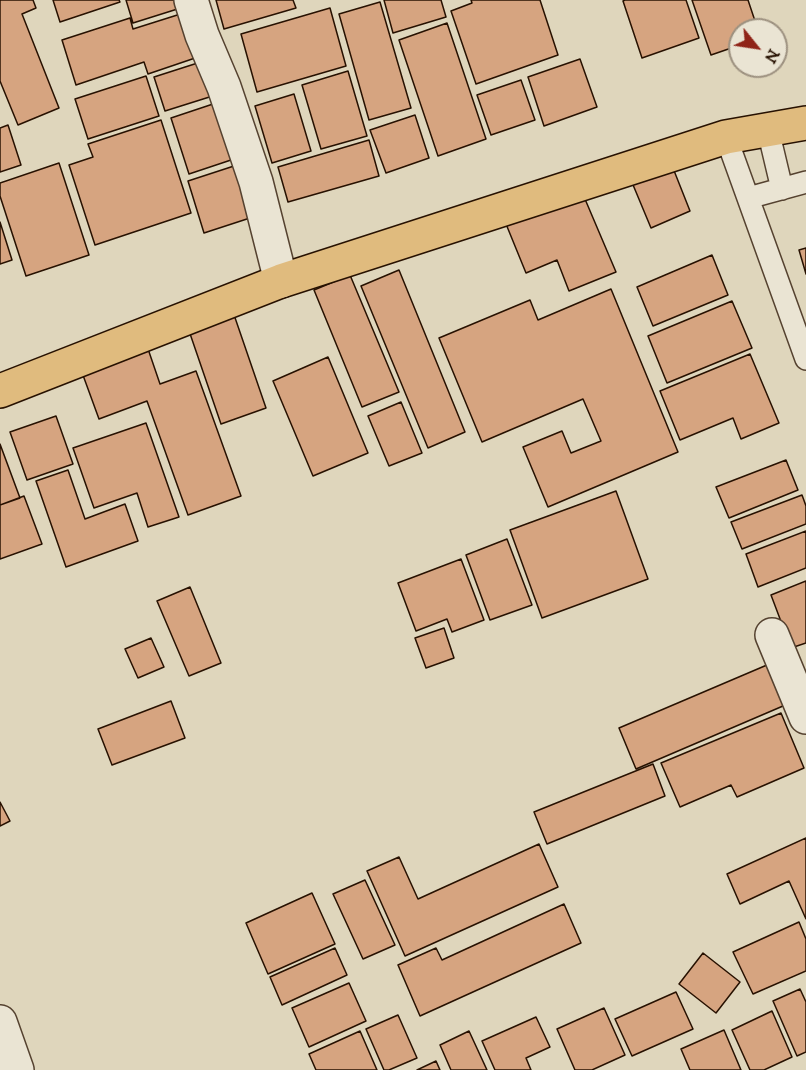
<!DOCTYPE html>
<html>
<head>
<meta charset="utf-8">
<style>
  body { margin:0 }
  #map { position:relative; width:806px; height:1070px; overflow:hidden; background:#dfd6bc; font-family:"IM FELL DW Pica",serif }
  canvas { display:block }
  .north { position:absolute; left:728px; top:18px; width:60px; height:60px; box-sizing:border-box; background:#eae4d3; border:2px solid #9c907f; border-radius:50%; rotate:120deg; font-size:16px; font-weight:700; line-height:24px; text-align:center; color:#271101 }
  .north::after { content:''; display:block; margin:auto; width:21px; height:27px; background:#8f2418; clip-path:polygon(50% 0,100% 100%,50% 72%,0 100%) }
</style>
</head>
<body>
<div id="map">
<canvas width="806" height="1070"></canvas>
<div class="north">N</div>
</div>
<script>
const g = document.querySelector('canvas').getContext('2d');
g.lineJoin = 'round';
function fillPath(path, color) {
  g.fillStyle = color;
  g.fill(path, 'evenodd');
}
function stroke(path, color, width, dash) {
  g.strokeStyle = color;
  g.lineWidth = width;
  g.lineCap = dash ? 'butt' : 'round';
  g.setLineDash(dash || []);
  g.stroke(path);
}
const building = new Path2D(`
  M 0,0 L 33,0 L 36,8 L 22,14 L 59,108 L 18,125 L 0,81 Z
  M 53,0 L 119,0 L 120,2 L 60,22 Z
  M 126,0 L 185,0 L 187,6 L 133,23 Z
  M 216,0 L 293,0 L 296,8 L 224,29 Z
  M 384,0 L 441,0 L 446,17 L 393,33 Z
  M 471,0 L 540,0 L 558,55 L 476,84 L 451,11 L 472,3 Z
  M 625,0 L 686,0 L 699,38 L 642,58 L 623,1 Z
  M 692,0 L 748,0 L 758,30 L 740,30 L 740,45 L 711,55 Z
  M 380,2 L 411,108 L 369,120 L 339,14 Z
  M 330,8 L 346,66 L 257,92 L 241,34 Z
  M 190,11 L 204,55 L 148,74 L 144,62 L 76,85 L 62,40 L 130,18 L 133,29 Z
  M 447,23 L 486,139 L 438,156 L 399,40 Z
  M 580,59 L 597,107 L 544,126 L 528,77 Z
  M 207,60 L 219,94 L 165,111 L 154,77 Z
  M 348,71 L 367,136 L 321,149 L 302,85 Z
  M 146,76 L 159,116 L 88,139 L 75,99 Z
  M 521,80 L 535,120 L 491,135 L 477,95 Z
  M 294,94 L 311,151 L 272,163 L 255,106 Z
  M 222,101 L 240,157 L 189,174 L 171,118 Z
  M 415,115 L 429,158 L 386,173 L 370,130 Z
  M 161,120 L 191,213 L 95,245 L 69,165 L 93,157 L 88,144 Z
  M 8,125 L 21,165 L 0,172 L 0,128 Z
  M 369,140 L 379,176 L 288,202 L 278,167 Z
  M 59,163 L 89,255 L 26,276 L 0,196 L 0,183 Z
  M 671,163 L 690,211 L 651,228 L 631,180 Z
  M 237,165 L 253,217 L 204,233 L 188,181 Z
  M 582,192 L 616,272 L 569,291 L 557,260 L 526,273 L 506,224 Z
  M 0,222 L 12,260 L 0,264 Z
  M 806,248 L 806,274 L 799,250 Z
  M 712,255 L 728,295 L 653,326 L 637,287 Z
  M 399,270 L 465,432 L 428,448 L 361,286 Z
  M 350,275 L 399,392 L 362,407 L 314,290 Z
  M 611,289 L 678,452 L 548,507 L 523,447 L 562,431 L 571,453 L 601,441 L 583,399 L 482,442 L 439,338 L 530,300 L 538,320 Z
  M 732,301 L 752,348 L 667,383 L 648,336 Z
  M 231,306 L 266,408 L 221,424 L 186,322 Z
  M 146,343 L 160,384 L 196,371 L 241,496 L 188,515 L 147,401 L 99,419 L 80,367 Z
  M 750,354 L 779,423 L 741,439 L 733,418 L 680,440 L 660,391 Z
  M 328,357 L 368,453 L 313,476 L 273,381 Z
  M 401,402 L 422,453 L 389,466 L 368,416 Z
  M 56,416 L 73,464 L 27,480 L 10,432 Z
  M 146,423 L 179,517 L 148,527 L 137,493 L 94,508 L 73,448 Z
  M 0,444 L 20,498 L 0,505 Z
  M 786,460 L 798,490 L 729,518 L 716,487 Z
  M 68,470 L 85,519 L 125,504 L 138,541 L 66,567 L 36,481 Z
  M 616,491 L 648,579 L 542,618 L 510,530 Z
  M 802,495 L 806,506 L 806,524 L 742,549 L 731,522 Z
  M 24,496 L 42,544 L 0,559 L 0,505 Z
  M 806,531 L 806,568 L 758,587 L 746,554 Z
  M 507,539 L 532,605 L 490,620 L 466,555 Z
  M 461,559 L 484,620 L 452,632 L 447,619 L 416,631 L 398,583 Z
  M 806,581 L 806,643 L 791,648 L 771,595 Z
  M 190,587 L 221,663 L 189,676 L 157,601 Z
  M 444,628 L 454,658 L 426,668 L 415,638 Z
  M 151,638 L 164,667 L 138,678 L 125,649 Z
  M 774,662 L 790,703 L 636,769 L 619,728 Z
  M 171,701 L 185,738 L 112,765 L 98,729 Z
  M 781,713 L 804,768 L 737,797 L 731,785 L 680,807 L 661,763 Z
  M 653,764 L 665,796 L 547,844 L 534,812 Z
  M 0,802 L 10,821 L 0,826 Z
  M 806,838 L 806,919 L 789,881 L 740,904 L 727,874 Z
  M 539,844 L 558,887 L 405,956 L 367,871 L 399,857 L 418,899 Z
  M 365,880 L 395,945 L 363,959 L 333,894 Z
  M 312,893 L 335,944 L 268,974 L 246,923 Z
  M 564,904 L 581,943 L 420,1016 L 398,965 L 436,948 L 442,960 Z
  M 799,922 L 806,939 L 806,971 L 753,994 L 733,952 Z
  M 335,948 L 347,975 L 282,1005 L 270,977 Z
  M 703,953 L 740,982 L 716,1013 L 679,984 Z
  M 349,983 L 366,1021 L 309,1047 L 292,1008 Z
  M 800,989 L 806,1002 L 806,1052 L 797,1056 L 773,1001 Z
  M 676,992 L 693,1029 L 632,1056 L 615,1019 Z
  M 604,1008 L 625,1055 L 592,1070 L 575,1070 L 557,1029 Z
  M 772,1011 L 792,1057 L 764,1070 L 750,1070 L 732,1030 Z
  M 398,1015 L 417,1058 L 389,1070 L 384,1070 L 366,1029 Z
  M 536,1017 L 550,1047 L 526,1058 L 531,1070 L 495,1070 L 482,1041 Z
  M 724,1030 L 741,1070 L 690,1070 L 681,1049 Z
  M 360,1031 L 377,1070 L 316,1070 L 309,1054 Z
  M 469,1031 L 487,1070 L 451,1070 L 440,1045 Z
  M 436,1061 L 440,1070 L 417,1070 Z`);
fillPath(building, '#d6a480');
stroke(building, '#271101', 1.5);
const service = new Path2D(`
  M 768,130 L 782,189
  M 726,137 L 806,359
  M 748,198 L 806,182`);
const minor = new Path2D(`
  M 191,0 L 202,35 L 224,87 L 256,182 L 281,281
  M 772,635 L 806,717
  M 0,1022 L 17,1070`);
const primary = new Path2D(`
  M 0,391 L 281,281 L 726,137 L 806,123`);
stroke(service, '#554230', 24);
stroke(minor, '#554230', 36);
stroke(primary, '#271101', 36);
stroke(service, '#eae4d3', 21);
stroke(minor, '#eae4d3', 33);
stroke(primary, '#e0bb7e', 33);
</script>
</body>
</html>
